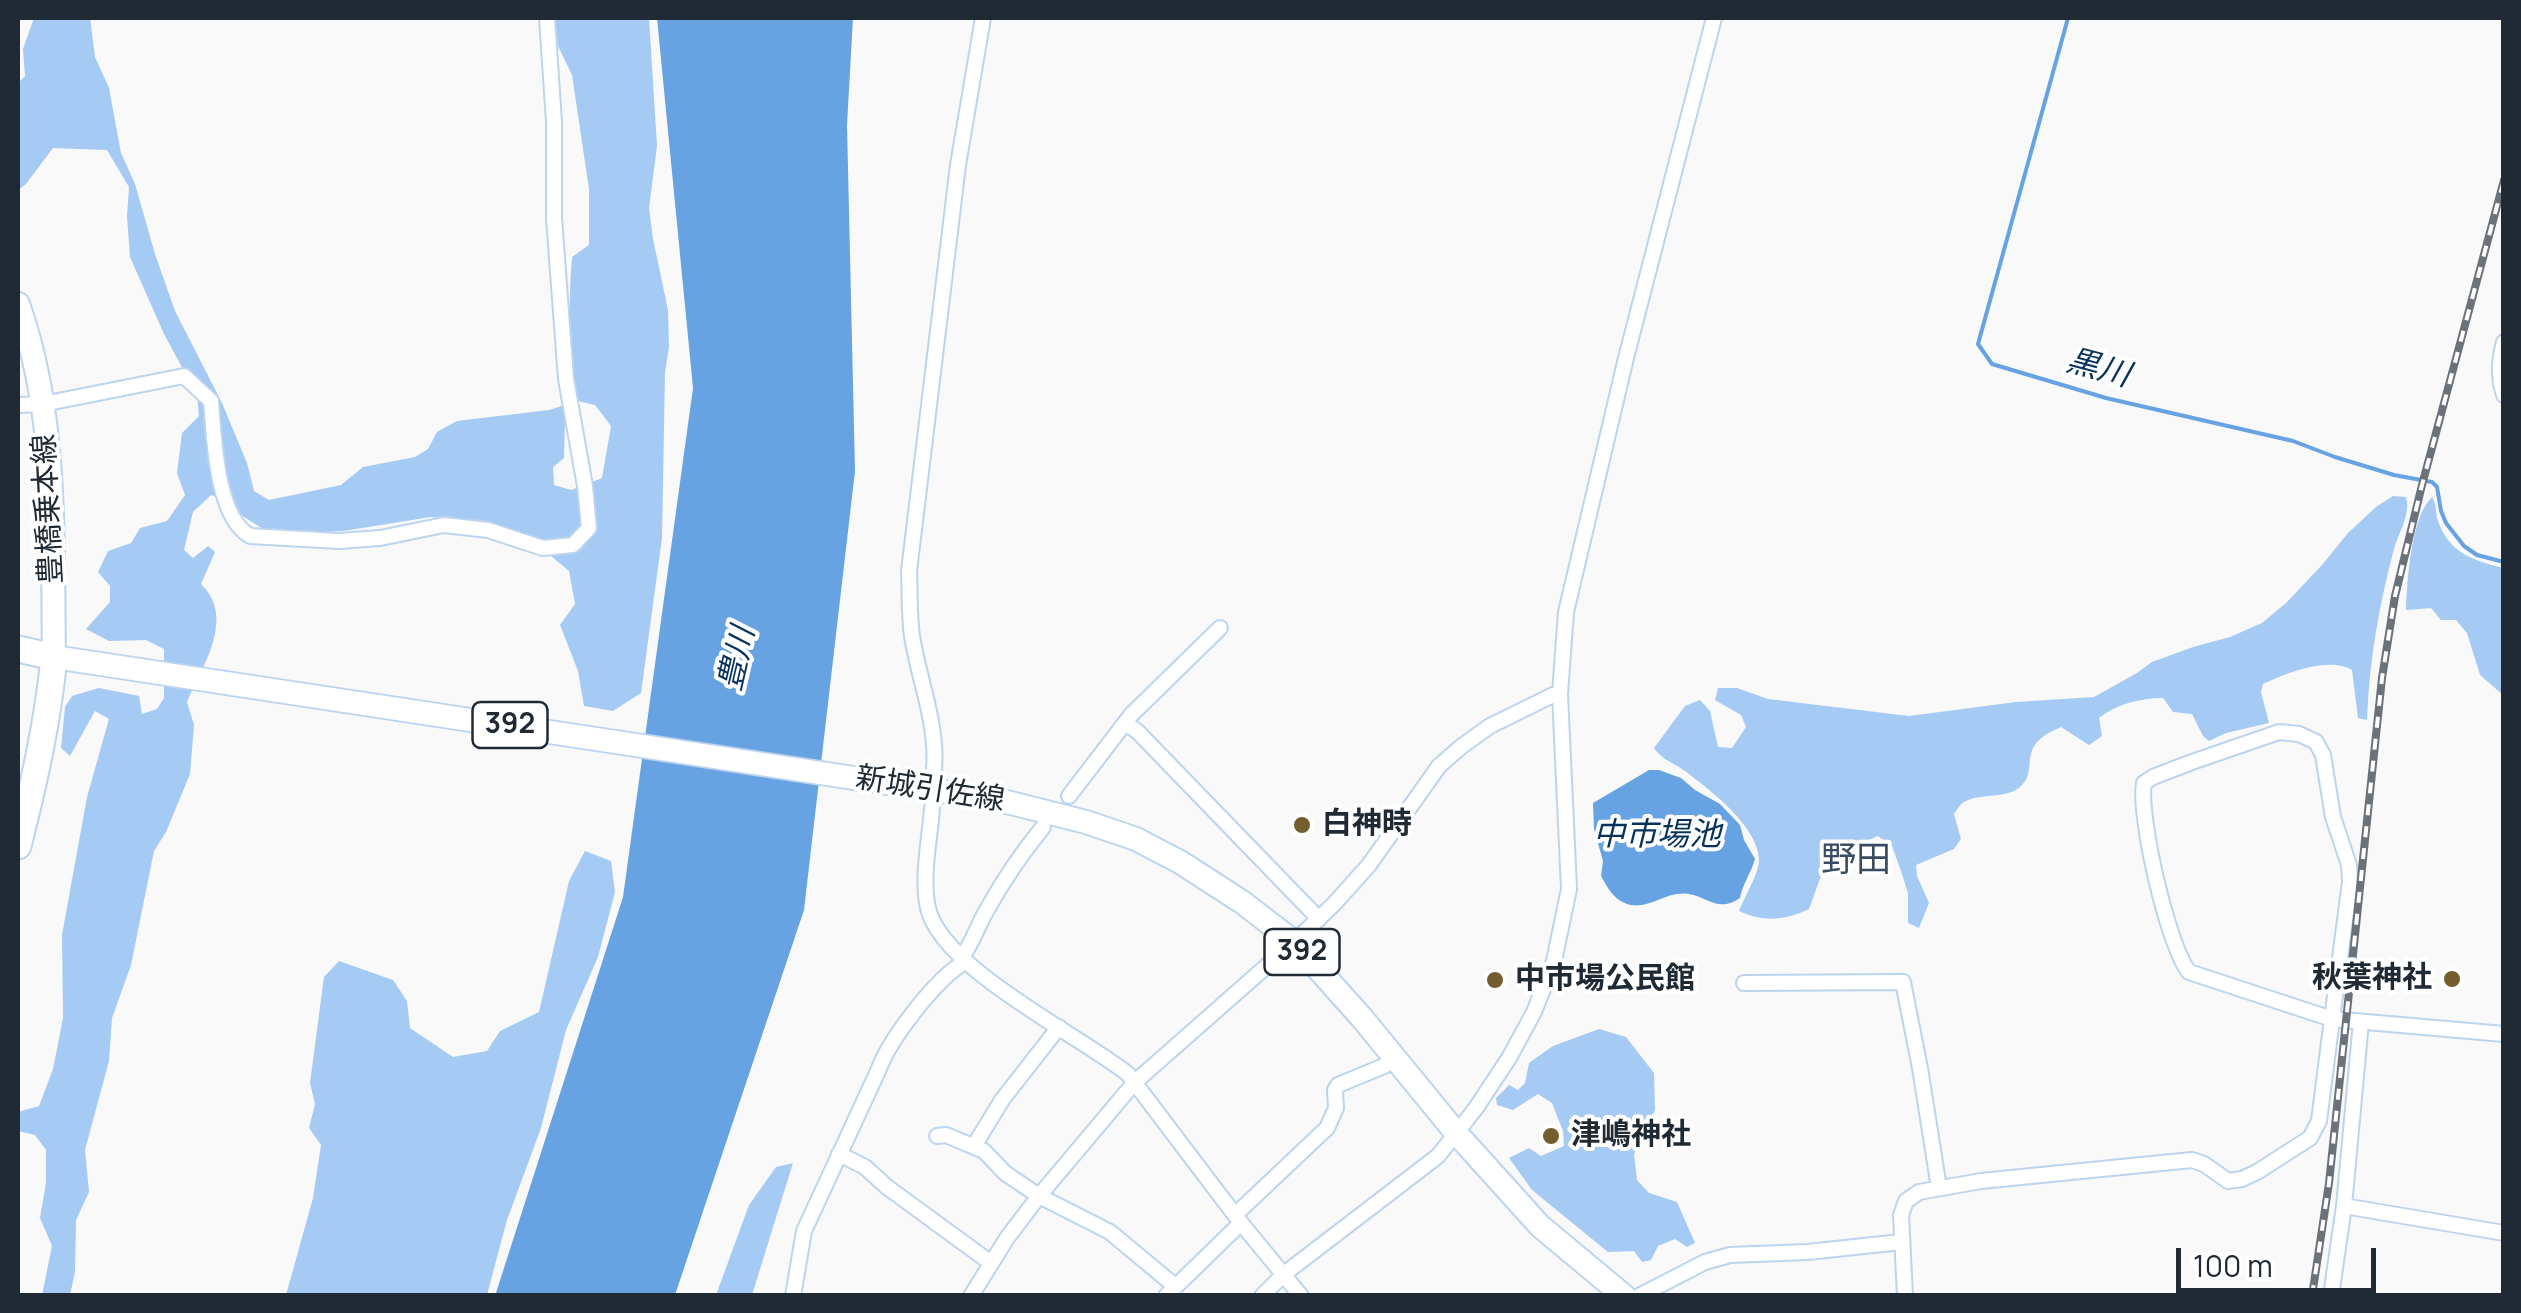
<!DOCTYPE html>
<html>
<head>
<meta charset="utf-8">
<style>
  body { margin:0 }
  #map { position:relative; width:2521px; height:1313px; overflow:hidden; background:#f9f9f9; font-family:Manrope,sans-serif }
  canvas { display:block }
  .frame { position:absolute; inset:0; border:20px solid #202a34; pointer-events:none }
  .scale { position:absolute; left:2176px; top:1248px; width:200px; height:45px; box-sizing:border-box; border:5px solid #202a34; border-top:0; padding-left:12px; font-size:30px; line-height:35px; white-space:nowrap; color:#202a34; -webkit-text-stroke:8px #fff; paint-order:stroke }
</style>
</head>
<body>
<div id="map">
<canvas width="2521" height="1313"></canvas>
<div class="frame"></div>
<div class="scale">100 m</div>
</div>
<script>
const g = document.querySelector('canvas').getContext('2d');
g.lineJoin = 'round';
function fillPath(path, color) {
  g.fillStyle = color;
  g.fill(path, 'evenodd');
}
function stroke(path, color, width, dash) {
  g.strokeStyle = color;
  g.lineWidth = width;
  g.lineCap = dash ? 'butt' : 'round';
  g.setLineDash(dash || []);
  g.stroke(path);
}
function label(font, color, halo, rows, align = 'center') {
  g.font = font + ' Manrope,"Noto Sans JP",sans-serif';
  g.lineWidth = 8;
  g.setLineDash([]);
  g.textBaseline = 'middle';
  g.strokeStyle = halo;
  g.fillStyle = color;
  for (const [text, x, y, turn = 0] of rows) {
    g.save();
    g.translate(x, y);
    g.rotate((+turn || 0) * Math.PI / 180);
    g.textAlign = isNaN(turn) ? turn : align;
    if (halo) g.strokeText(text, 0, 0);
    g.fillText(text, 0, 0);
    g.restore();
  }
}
fillPath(new Path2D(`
  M 34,18 L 90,18 L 95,57 L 109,88 L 121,153 L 135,184 L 155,254 L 175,311 L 222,403 L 247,463 L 254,491 L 269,500 L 341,485 L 363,467 L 415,457 L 428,449 L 437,432 L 457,421 L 549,410 L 562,406 L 565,421 L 564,458 L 553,467 L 554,485 L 571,490 L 602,478 L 611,426 L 595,405 L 578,401 C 567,364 569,296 572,257 L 589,245 L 589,189 L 572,75 L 558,46 L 555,18 L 649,18 L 657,146 L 649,208 L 653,239 L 668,310 L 669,347 L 665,372 L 662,538 L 641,693 L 613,711 L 584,706 L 578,671 L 560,625 L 575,604 L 569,571 L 532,540 L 486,522 L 431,517 L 343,531 L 297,533 L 263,529 L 241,515 L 234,504 L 211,495 L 193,512 L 184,550 L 193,558 L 208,546 L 215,552 L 201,584 C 236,618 203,665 187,702 L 194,725 L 190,774 L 166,832 L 154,851 L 131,965 L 112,1018 L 109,1061 L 85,1150 L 89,1192 L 76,1220 L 75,1272 L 70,1295 L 42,1295 L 52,1246 L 40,1218 L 46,1183 L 46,1150 L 35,1135 L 18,1131 L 18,1112 L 39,1106 L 53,1069 L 63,1018 L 62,935 L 87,797 L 109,719 L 95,711 L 70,756 L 61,748 L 65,707 L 72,696 L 99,688 L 139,696 L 142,714 L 157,709 L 164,698 L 164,649 L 146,640 L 109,641 L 86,629 L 110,602 L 110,586 L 98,572 L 108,551 L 131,543 L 140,528 L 167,521 L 185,495 L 177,473 L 182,433 L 199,416 L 197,395 L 164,334 L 130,257 L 127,216 L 129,187 L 107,150 L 53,148 L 26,184 L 18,190 L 18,83 L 25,76 L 23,49 Z
  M 2393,496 L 2406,497 C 2411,514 2399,532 2394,549 C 2379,605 2369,662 2367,720 L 2358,718 L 2352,670 C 2329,656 2286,673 2263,684 L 2261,692 L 2269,723 L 2226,733 L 2209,741 L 2203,736 L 2192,714 L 2173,712 L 2163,698 C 2140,698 2117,704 2099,718 L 2102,736 L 2089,745 L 2061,727 C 2012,747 2042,769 2019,788 C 2004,799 1980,793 1964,802 C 1960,804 1957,810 1954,814 L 1961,839 L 1954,849 L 1916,865 L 1917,876 L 1929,903 L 1919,928 L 1908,923 L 1908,893 L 1901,871 L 1892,846 L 1878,836 L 1831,856 L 1822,873 L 1809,909 C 1784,921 1763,922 1739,911 C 1744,898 1759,873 1759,860 C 1758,826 1710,790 1685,771 C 1674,763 1662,760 1654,748 L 1685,706 L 1700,700 L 1710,711 L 1718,747 L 1732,748 L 1746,727 L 1741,715 L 1715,700 L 1718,688 L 1737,688 L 1768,699 L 1909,716 L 2016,702 L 2094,697 L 2137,673 L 2152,662 L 2193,647 L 2230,637 L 2262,623 L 2286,603 L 2322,565 L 2348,533 L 2376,507 Z
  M 2432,497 C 2437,505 2435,512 2438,521 C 2450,554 2473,560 2503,568 L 2503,695 L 2480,675 L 2467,633 L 2456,620 L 2441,620 L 2431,608 L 2406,610 C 2407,581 2411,517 2432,497 Z
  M 585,851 L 611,861 L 615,892 L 598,957 L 566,1030 L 541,1128 L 507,1220 L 487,1295 L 286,1295 L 313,1198 L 321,1145 L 309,1128 L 315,1104 L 310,1083 L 324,977 L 339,961 L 393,980 L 407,1001 L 410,1028 L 453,1057 L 487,1051 L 500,1031 L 539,1012 L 569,881 Z
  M 1599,1029 L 1626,1037 L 1654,1073 L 1655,1110 L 1634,1154 L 1637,1180 L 1649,1193 L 1677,1202 L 1695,1243 L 1687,1247 L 1675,1239 L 1658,1246 L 1651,1260 L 1642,1262 L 1634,1251 L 1608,1252 L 1532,1190 L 1509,1158 L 1529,1148 L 1541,1156 L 1564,1146 L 1563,1131 L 1552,1103 L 1538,1094 L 1513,1110 L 1497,1105 L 1496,1098 L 1509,1085 L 1518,1090 L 1525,1083 L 1529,1063 L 1553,1046 Z
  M 793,1163 L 752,1295 L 716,1295 L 749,1205 L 776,1167 Z`), '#a5caf3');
fillPath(new Path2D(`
  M 657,18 L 853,18 L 847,125 L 855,471 L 804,910 L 675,1295 L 495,1296 L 623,897 L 693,388 Z
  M 1649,770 L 1659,770 L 1681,778 L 1695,790 L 1720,804 L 1740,825 L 1744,840 L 1755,859 C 1751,873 1743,883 1740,898 C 1718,913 1708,897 1689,894 C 1666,890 1649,911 1627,904 C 1613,899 1608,888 1601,876 L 1603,861 L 1594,829 L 1593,803 Z`), '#67a3e2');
stroke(new Path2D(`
  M 2068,18 L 1978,344 L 1992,364 L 2106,398 L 2293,441 L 2335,457 L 2394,475 L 2432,482 L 2437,487 L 2441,511 L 2446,523 L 2464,546 L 2477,555 L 2504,562`), '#67a3e2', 4);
const street = new Path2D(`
  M 2504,342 C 2499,360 2498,377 2504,395
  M 18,405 L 43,404 L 184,376 L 211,401 C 214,437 216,517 250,536 L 339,541 L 380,538 L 444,525 L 488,530 L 543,548 L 573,545 L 589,528 L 585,486 L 566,379 L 554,218 L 554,122 L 547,18
  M 1126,724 L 1137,731 L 1319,919
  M 2279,732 L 2299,734 L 2316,742 L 2323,755 L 2333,817 L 2349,865 L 2350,882 L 2332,1019 L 2189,972 C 2168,946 2138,816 2144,783 L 2153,777 L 2192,762 Z
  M 934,770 C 938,724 919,681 912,636 C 909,615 910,592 909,571 L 958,165 L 983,18
  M 1069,796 L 1131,715 L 1220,628
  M 932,808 C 930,839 921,877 928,908 C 941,968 1079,1035 1128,1074 L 1241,1223 L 1301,1296
  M 961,958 C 973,943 978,924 988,908 C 1004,879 1022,853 1043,827
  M 1744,983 L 1903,982 L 1920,1068 L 1939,1188
  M 937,1136 L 946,1135 L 984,1151 L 1005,1173 L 1039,1196 L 1110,1232 L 1175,1286
  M 974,1146 L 1002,1100 L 1059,1027
  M 839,1154 L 865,1167 L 887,1187 L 991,1263
  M 2344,1206 L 2504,1233
  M 1235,1215 L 1327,1128 L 1336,1108 L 1335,1090 L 1338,1085 L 1384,1066 L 1394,1058
  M 793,1296 L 804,1231 L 878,1071 C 889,1040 936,978 965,962
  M 971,1296 L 1007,1238 L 1039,1196 L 1135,1082 L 1294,942 L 1334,904 L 1369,865 L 1439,766 L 1462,746 L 1490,726 L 1553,695 L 1560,694
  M 1166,1296 L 1241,1223
  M 1262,1296 L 1284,1274 L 1438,1156 L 1476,1108 L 1509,1058 L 1534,1012 L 1554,961 L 1569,889 L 1560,694 L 1566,612 L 1626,358 L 1714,18
  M 1639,1296 L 1705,1262 L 1730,1255 L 1808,1252 L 1901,1242
  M 1905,1296 L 1901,1215 L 1906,1201 L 1919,1192 L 1981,1181 L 2192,1160 L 2204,1164 L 2228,1181 L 2242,1179 L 2257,1172 L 2310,1138 L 2319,1121 L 2332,1019 L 2504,1034
  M 2331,1296 L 2344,1206 L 2361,1022`);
const primary = new Path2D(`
  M 18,304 C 58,417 52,539 54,657 L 999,800 L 1086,822 L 1136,839 L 1180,862 L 1242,902 L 1294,942 L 1362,1018 L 1457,1134 L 1540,1226 L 1624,1296`);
const highway = new Path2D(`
  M 18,649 L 54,657 C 48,721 34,783 18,846`);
stroke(street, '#bcd4ef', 18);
stroke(primary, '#bcd4ef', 26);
stroke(highway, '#bcd4ef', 29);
stroke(street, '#fff', 14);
stroke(primary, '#fff', 22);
stroke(highway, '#fff', 25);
const rail = new Path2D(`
  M 2312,1296 L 2329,1183 L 2382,678 L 2395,596 L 2422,485 L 2504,180`);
stroke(rail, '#6c7279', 8);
stroke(rail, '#fff', 4, [11]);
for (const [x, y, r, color] of [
  [1302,825,10,"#745e2e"],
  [2452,979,10,"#745e2e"],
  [1495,980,10,"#745e2e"],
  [1551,1136,10,"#745e2e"]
]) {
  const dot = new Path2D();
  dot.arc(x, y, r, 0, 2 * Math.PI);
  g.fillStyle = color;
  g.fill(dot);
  stroke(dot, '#fff', 4);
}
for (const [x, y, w] of [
  [510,725,75],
  [1302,952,75]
]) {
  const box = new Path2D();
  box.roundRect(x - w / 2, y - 23, w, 46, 8);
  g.fillStyle = '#fff';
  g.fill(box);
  stroke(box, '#202a34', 2.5);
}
label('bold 28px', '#202a34', null, [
  ["392",510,725],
  ["392",1302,952]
]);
label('30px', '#202a34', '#fff', [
  ["豊橋乗本線",49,509,-93],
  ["新城引佐線",930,790,9]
]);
label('bold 30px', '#202a34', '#fff', [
  ["白神時",1322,825],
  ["秋葉神社",2432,979,"right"],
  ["中市場公民館",1515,980],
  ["津嶋神社",1571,1136]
], 'left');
label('italic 32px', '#06325b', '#fff', [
  ["黒川",2098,369,15],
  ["豊川",738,659,-77],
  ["中市場池",1657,836]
]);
label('35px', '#384c62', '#fff', [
  ["野田",1856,861]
]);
</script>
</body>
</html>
